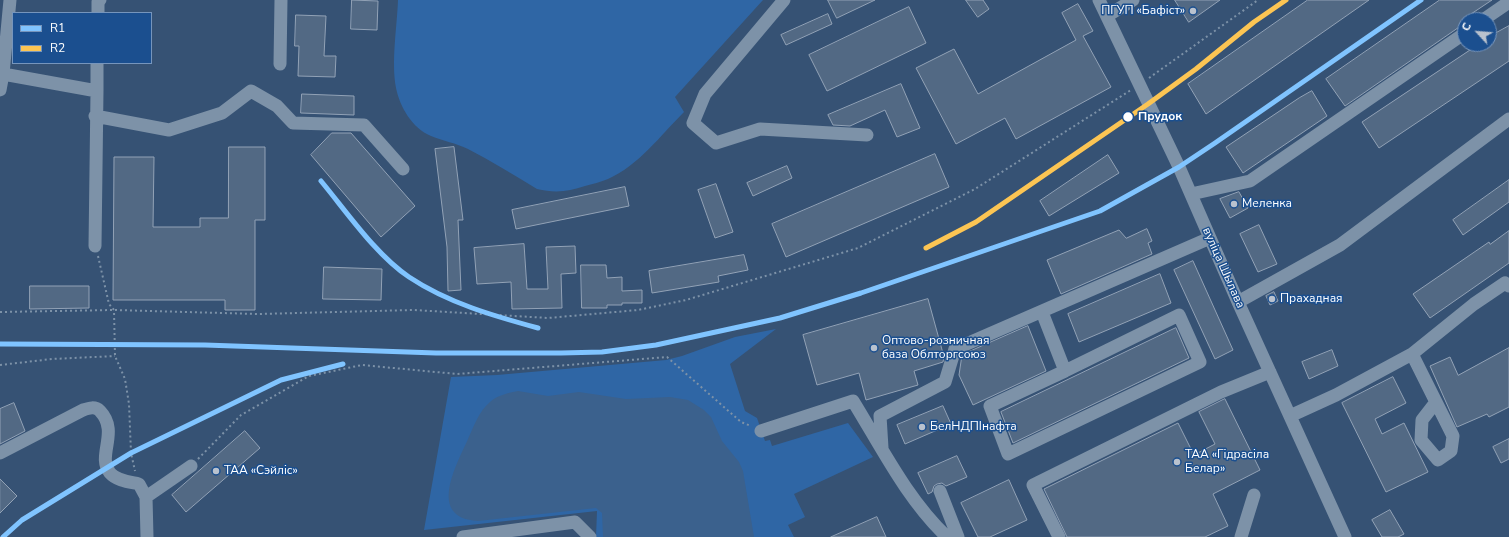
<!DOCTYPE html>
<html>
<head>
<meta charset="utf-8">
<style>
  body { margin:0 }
  #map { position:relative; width:1509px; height:537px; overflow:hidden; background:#365274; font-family:"Nunito Sans",sans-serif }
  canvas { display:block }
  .legend { position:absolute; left:12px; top:12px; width:140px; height:52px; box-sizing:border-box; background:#1b4f8f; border:1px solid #7695bc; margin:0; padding:5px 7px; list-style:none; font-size:12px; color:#fff }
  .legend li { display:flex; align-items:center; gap:8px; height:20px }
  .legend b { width:20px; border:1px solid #7695bc }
  .north { position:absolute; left:1457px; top:12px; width:40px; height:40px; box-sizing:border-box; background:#1b4f8f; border:1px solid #7695bc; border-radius:50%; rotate:296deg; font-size:11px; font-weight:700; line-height:16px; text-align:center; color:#fff }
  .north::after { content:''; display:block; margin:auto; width:14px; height:18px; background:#b9c2ce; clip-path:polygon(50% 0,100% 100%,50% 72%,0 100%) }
</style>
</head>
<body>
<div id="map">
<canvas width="1509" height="537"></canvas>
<ul class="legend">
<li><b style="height:5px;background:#80c4ff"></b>R1</li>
<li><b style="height:5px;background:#fcc553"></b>R2</li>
</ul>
<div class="north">С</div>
</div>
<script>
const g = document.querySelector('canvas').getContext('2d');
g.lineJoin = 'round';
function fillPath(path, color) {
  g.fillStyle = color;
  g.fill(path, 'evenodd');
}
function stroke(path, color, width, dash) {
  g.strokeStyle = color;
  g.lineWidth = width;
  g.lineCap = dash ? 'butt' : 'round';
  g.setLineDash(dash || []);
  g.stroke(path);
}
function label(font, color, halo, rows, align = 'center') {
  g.font = font + ' "Nunito Sans",sans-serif';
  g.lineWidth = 3;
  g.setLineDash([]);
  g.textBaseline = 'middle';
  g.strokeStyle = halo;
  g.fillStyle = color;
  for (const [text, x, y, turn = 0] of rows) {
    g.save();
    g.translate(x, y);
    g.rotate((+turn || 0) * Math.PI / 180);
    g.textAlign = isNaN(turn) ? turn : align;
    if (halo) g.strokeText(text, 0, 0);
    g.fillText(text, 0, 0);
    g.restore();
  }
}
fillPath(new Path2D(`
  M 398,0 L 763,0 L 675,97 L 684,112 C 661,135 638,166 608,179 C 601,182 592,184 585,186 C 568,192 554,193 537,189 C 514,175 491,161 468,149 C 456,143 443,141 431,136 C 412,128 400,107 396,88 C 391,62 397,27 398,0 Z
  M 776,329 L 730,364 L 745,411 L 757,418 L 765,441 L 770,440 L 772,446 L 848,423 L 873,457 L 794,494 L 805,517 L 788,525 L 794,537 L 596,537 L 597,511 L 424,530 L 451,377 L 497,375 L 666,360 L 682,356 L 735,337 Z`), '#2f66a5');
fillPath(new Path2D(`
  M 518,391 L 548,396 L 579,392 L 626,399 L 670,397 L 688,400 L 704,410 L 711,417 L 722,441 L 739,462 L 743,471 L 754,537 L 603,537 L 602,513 L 596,508 L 478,521 C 426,518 457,464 468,439 C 474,426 479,411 490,402 C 498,395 508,393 518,391 Z`), '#3b618d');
const building = new Path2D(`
  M 352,0 L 378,1 L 377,30 L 351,29 Z
  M 828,0 L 875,0 L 837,18 Z
  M 966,0 L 983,0 L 989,9 L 978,17 Z
  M 1175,0 L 1220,0 L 1189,22 Z
  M 1308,0 L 1369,0 L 1206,114 L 1188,84 Z
  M 1440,0 L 1492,0 L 1471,14 L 1473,17 L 1465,20 L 1465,23 L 1345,106 L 1326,79 Z
  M 1078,4 L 1093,31 L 1083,36 L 1111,87 L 1016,139 L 1005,118 L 956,144 L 916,68 L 954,49 L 978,94 L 1076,40 L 1062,13 Z
  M 909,7 L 926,43 L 827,91 L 809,55 Z
  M 828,14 L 832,24 L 786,45 L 781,35 Z
  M 296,15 L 326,16 L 324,56 L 336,56 L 335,77 L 298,76 L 299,46 L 295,46 Z
  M 1509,26 L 1509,61 L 1379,148 L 1362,122 L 1479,44 L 1489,44 L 1489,37 Z
  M 901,84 L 920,128 L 897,137 L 885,110 L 850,126 L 833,125 L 828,115 Z
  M 1312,91 L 1327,116 L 1243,173 L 1226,147 L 1299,98 Z
  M 302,94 L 354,96 L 354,115 L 301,113 Z
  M 332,133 L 351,133 L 415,206 L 381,237 L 311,155 Z
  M 229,147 L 265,147 L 265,220 L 255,220 L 255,310 L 225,310 L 225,300 L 113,300 L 114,157 L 154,157 L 153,227 L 200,227 L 200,218 L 228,218 Z
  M 454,147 L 463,220 L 458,220 L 461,290 L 448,291 L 447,247 L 435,149 Z
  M 935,154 L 949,187 L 786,257 L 772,224 Z
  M 1108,155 L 1119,173 L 1049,216 L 1040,201 Z
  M 787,166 L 792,178 L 753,196 L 747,183 Z
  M 1509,180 L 1509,202 L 1463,235 L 1453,220 Z
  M 716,184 L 733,232 L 715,238 L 698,190 Z
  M 625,187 L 629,206 L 516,229 L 512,210 Z
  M 1239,192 L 1248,208 L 1230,218 L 1220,199 Z
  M 1259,225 L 1277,264 L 1258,272 L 1240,234 Z
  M 1147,229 L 1152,241 L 1148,243 L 1152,254 L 1061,294 L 1047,260 L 1119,230 L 1126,238 Z
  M 1509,231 L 1509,263 L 1430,318 L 1413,294 L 1489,242 L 1490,244 Z
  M 524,244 L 527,289 L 548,289 L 546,247 L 575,246 L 576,273 L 561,274 L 562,308 L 512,309 L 511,282 L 477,284 L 474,248 Z
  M 744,255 L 748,270 L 718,276 L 719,282 L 652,293 L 649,271 Z
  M 1193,261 L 1233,350 L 1215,359 L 1174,270 Z
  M 581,265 L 606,265 L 607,278 L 622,277 L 622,291 L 642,290 L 642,303 L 622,303 L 622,305 L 607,305 L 607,308 L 582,308 Z
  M 324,267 L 382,269 L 381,300 L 323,299 Z
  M 1160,274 L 1171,303 L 1079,342 L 1068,314 Z
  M 30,286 L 89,286 L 89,308 L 30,309 Z
  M 1274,292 L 1278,301 L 1270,305 L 1266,296 Z
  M 928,299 L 944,357 L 943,362 L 914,371 L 918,385 L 866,400 L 859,373 L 817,385 L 803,335 Z
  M 1028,326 L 1046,371 L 973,405 L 959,375 L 962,355 Z
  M 1176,328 L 1189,358 L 1013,443 L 1001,412 Z
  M 1509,348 L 1509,407 L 1489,417 L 1487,414 L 1457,427 L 1430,366 L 1450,357 L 1458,375 Z
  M 1332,350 L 1338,366 L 1309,379 L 1302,362 Z
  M 1393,377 L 1406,403 L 1375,419 L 1382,434 L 1404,423 L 1428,472 L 1386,492 L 1342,403 Z
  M 1225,399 L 1260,470 L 1213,494 L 1228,526 L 1205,537 L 1067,537 L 1044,489 L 1178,423 L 1194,455 L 1215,444 L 1199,412 Z
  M 14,403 L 25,431 L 0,444 L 0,409 Z
  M 943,406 L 951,424 L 905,444 L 897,425 Z
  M 245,431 L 260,448 L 186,512 L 172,495 Z
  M 1509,439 L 1509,459 L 1501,463 L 1493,447 Z
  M 957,456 L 967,477 L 946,486 L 942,483 L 937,484 L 934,486 L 932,492 L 928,494 L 918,473 Z
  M 0,479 L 17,496 L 0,513 Z
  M 1009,480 L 1027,520 L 990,537 L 978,537 L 961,503 Z
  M 1390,510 L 1404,534 L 1398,537 L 1382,537 L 1372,520 Z
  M 877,517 L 886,537 L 831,537 Z`);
fillPath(building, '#526984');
stroke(building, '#92a2b6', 1);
stroke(new Path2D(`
  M 1149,78 L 1258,0
  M 98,256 L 109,304 L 114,310 L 115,356 L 125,379 L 129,404 L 131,453 L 135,471
  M 0,312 L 114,310 L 258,314 L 414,310 L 548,318 L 638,310 L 686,300 L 858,248 L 975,189 L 1131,90
  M 0,365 L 52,359 L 115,356
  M 198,459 L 241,415 L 309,376 L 362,365 L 457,374 L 667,357 L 741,422 L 751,426`), '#7d92a8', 2, [2, 3]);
stroke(new Path2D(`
  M 784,0 L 705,94 L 693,123 L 716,143 L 760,129 L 867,135
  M 1099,0 L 1179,167 L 1238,302 L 1345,537
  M 98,13 L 98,2 L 100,0
  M 1107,16 L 1133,0
  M 1483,20 L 1509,2
  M 280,64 L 281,0
  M 3,74 L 97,91 L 95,246
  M 0,90 L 3,74 L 10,0
  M 97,91 L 97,63
  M 95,116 L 169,130 L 222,113 L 251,91 L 277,106 L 293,123 L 364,125 L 403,169
  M 1191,194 L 1250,181 L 1465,33
  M 1238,302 L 1340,245 L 1509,119
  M 1042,312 L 1065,371 L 1179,315 L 1200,362 L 1008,454 L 990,406 L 1065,371
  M 1412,354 L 1453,436 L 1451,451 L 1438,460 L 1421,440 L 1422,420 L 1436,402
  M 1290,416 L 1336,395 L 1412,354 L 1474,304 L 1505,283 L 1509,286
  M 761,431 L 853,401 C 882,448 907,499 947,537
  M 882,448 L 880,416 L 945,382 L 955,349 L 1210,238
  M 0,453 L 83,410 C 89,408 95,406 100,411 C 120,432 96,456 110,473 C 117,481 130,482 139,484 L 146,497 L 147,537
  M 940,491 L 958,537
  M 146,497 L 191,466
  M 463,537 L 575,522 L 590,537
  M 1059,537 L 1033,485 L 1221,392 L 1270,372
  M 1241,537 L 1254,495`), '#7d92a8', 13);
stroke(new Path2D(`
  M 321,181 C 346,211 376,255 409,277 C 448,303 494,316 538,328
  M 0,344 L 205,345 L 436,353 L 561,353 L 602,352 L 656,345 L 780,318 L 861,293 L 1100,211 L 1179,167 L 1215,143 L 1421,0
  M 3,537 L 22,520 L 131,453 L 281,380 L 343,364`), '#80c4ff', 5);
stroke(new Path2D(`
  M 926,248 L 976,222 L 1148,104 L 1196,69 L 1254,22 L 1286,0`), '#fcc553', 5);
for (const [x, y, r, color] of [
  [1193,11,4,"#b9c2ce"],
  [1128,117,5.5,"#fff"],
  [1234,204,4,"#b9c2ce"],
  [1272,299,4,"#b9c2ce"],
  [874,348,4,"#b9c2ce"],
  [922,427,4,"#b9c2ce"],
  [1177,462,4,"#b9c2ce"],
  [216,471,4,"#b9c2ce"]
]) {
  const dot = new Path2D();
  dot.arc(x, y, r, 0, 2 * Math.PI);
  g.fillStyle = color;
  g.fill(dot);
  stroke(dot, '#1b4f8f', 1.5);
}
label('12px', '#fff', '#1b4f8f', [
  ["ПГУП «Бафіст»",1185,11,"right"],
  ["Меленка",1242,204],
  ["Прахадная",1280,299],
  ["Оптово-розничная",882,341],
  ["база Облторгсоюз",882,355],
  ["БелНДПІнафта",930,427],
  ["ТАА «Гідрасіла",1185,455],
  ["Белар»",1185,469],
  ["ТАА «Сэйліс»",224,471]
], 'left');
label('bold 12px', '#fff', '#1b4f8f', [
  ["Прудок",1138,117]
], 'left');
label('12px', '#fff', '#1b4f8f', [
  ["вуліца Шылава",1223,268,66]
]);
</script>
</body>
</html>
